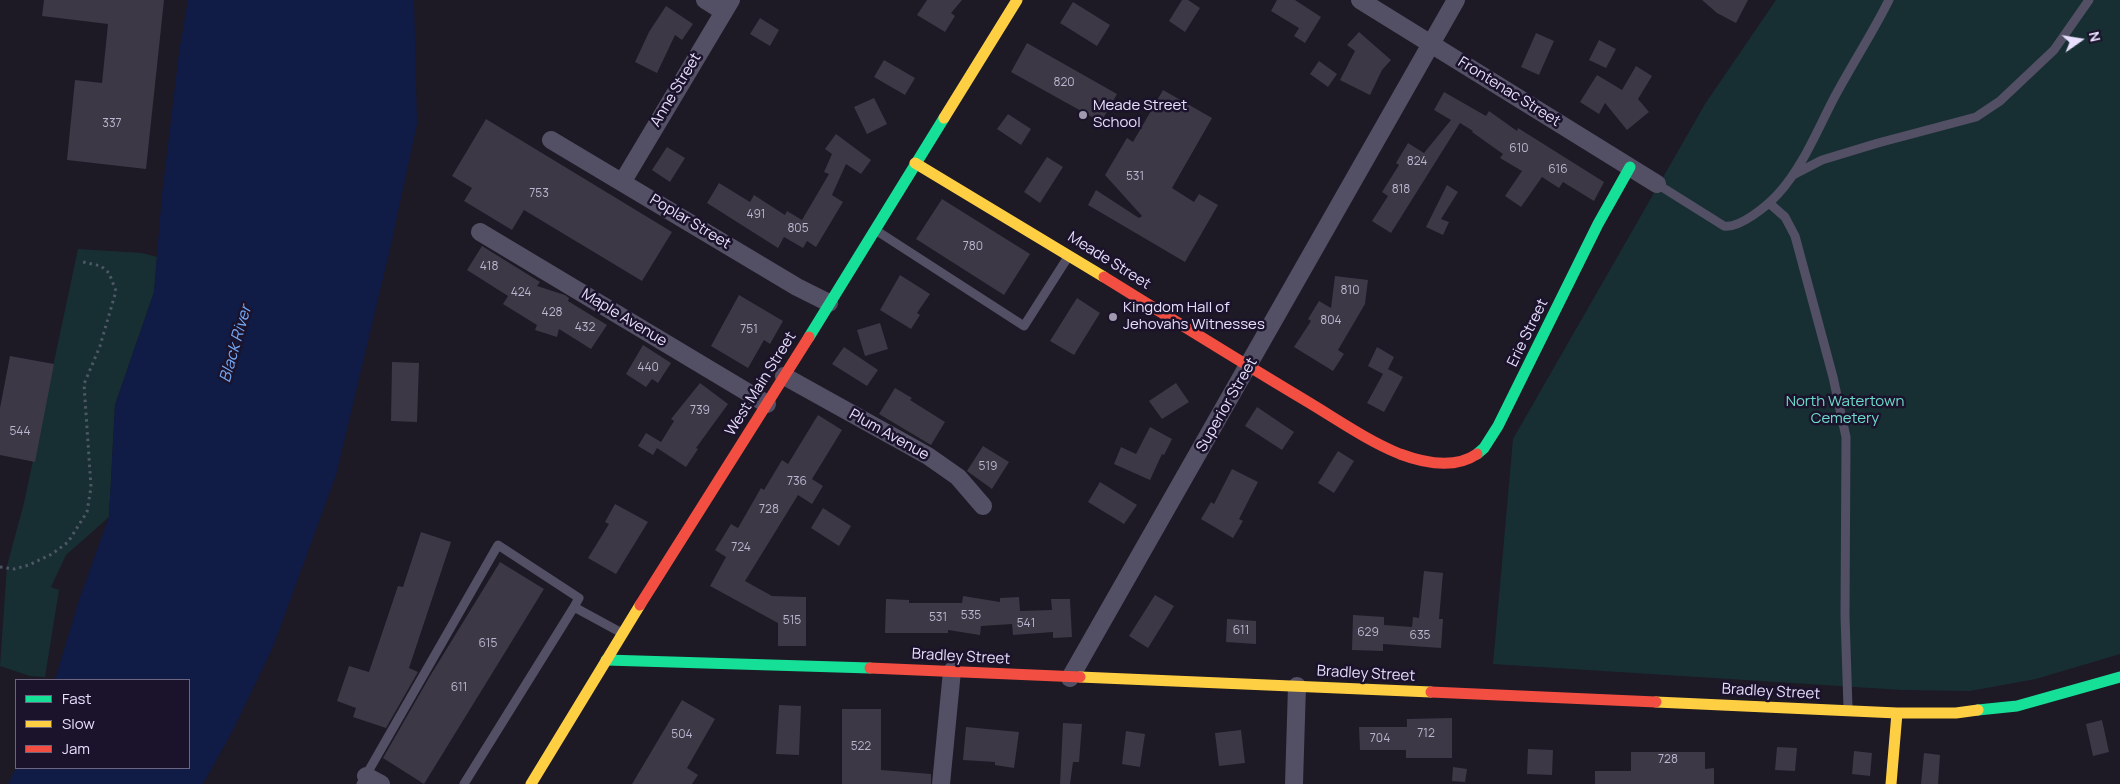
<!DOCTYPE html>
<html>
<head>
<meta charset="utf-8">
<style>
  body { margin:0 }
  #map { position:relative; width:2120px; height:784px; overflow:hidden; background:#1d1925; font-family:Manrope,sans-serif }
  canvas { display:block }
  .legend { position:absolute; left:15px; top:679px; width:175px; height:90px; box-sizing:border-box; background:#1b132b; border:1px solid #6d657f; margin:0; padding:6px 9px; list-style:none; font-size:15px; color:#e7dffd }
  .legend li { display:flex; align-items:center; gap:10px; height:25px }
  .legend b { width:25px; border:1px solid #6d657f }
  .north { position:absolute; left:2055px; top:15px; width:50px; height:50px; -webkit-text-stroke:4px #1b132b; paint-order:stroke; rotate:77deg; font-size:14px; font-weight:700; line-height:20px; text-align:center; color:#e7dffd }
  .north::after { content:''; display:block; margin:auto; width:18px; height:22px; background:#e7dffd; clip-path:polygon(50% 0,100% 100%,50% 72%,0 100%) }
</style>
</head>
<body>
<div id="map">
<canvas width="2120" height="784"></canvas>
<ul class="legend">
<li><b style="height:6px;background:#16e098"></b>Fast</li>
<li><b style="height:6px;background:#ffcf43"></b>Slow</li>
<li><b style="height:6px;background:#f24e42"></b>Jam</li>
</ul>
<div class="north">N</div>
</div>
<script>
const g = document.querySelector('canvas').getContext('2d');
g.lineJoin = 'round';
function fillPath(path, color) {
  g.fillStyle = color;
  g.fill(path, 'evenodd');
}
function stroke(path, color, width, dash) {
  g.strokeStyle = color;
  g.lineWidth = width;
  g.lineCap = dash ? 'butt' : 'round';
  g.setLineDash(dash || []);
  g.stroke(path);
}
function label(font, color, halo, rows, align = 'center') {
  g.font = font + ' Manrope,sans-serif';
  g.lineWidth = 5;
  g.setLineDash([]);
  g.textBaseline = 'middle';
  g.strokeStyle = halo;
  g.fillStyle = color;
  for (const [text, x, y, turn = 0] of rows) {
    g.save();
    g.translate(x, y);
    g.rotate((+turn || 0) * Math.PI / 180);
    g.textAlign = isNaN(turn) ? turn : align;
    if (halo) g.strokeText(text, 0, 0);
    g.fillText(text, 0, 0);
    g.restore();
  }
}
fillPath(new Path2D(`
  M 1776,0 L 2120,0 L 2120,654 L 2036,679 L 1970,691 L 1902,690 L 1493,664 L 1513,439 L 1705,104 Z
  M 78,249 L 142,253 L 157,257 L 154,292 L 115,405 L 109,517 L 66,555 L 51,587 L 59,590 L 45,677 L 30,676 L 0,666 L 7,566 L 24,503 Z`), '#172f33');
fillPath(new Path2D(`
  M 188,0 L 414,0 L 417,124 L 390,249 L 336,475 L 273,647 L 233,730 L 203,784 L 8,784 L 16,768 L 189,768 L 189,680 L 55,680 L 80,597 L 109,517 L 115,405 L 154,292 L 162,195 L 179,53 Z`), '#101c46');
fillPath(new Path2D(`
  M 44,0 L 164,0 L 146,169 L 67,160 L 75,80 L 102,83 L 108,24 L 42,16 Z
  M 927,0 L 962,0 L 951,13 L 955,16 L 945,32 L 917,15 Z
  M 1182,0 L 1188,0 L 1200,8 L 1185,32 L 1169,21 Z
  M 1277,0 L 1295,0 L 1321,17 L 1305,43 L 1294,36 L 1299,28 L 1271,11 Z
  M 1702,0 L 1748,0 L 1736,23 L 1717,13 Z
  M 1073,2 L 1110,25 L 1097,46 L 1060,23 Z
  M 666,6 L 693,24 L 682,40 L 675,35 L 657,73 L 635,62 L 649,32 Z
  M 760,18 L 779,30 L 770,46 L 750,34 Z
  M 1359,32 L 1391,60 L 1382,70 L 1370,95 L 1340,80 L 1355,51 L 1347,45 Z
  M 1536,33 L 1554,41 L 1539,75 L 1521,67 Z
  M 1599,40 L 1616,49 L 1606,68 L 1589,60 Z
  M 1027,43 L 1117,94 L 1101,122 L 1011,72 Z
  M 884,60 L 915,78 L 905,95 L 874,77 Z
  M 1319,61 L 1337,74 L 1328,87 L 1310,74 Z
  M 1636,66 L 1652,76 L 1638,99 L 1649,112 L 1627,130 L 1605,103 L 1599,114 L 1580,102 L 1597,75 L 1622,90 Z
  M 1163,90 L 1212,118 L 1172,188 L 1194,202 L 1199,194 L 1218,205 L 1185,262 L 1088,205 L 1096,190 L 1139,218 L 1142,216 L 1105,175 L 1127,138 L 1133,142 Z
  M 1444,92 L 1486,116 L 1489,111 L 1517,131 L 1518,128 L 1604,182 L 1594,201 L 1563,182 L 1559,188 L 1542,177 L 1521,207 L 1505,196 L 1522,171 L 1500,158 L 1503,154 L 1472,132 L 1473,131 L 1460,123 L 1391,233 L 1372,221 L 1388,196 L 1382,192 L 1399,165 L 1396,163 L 1408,143 L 1424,153 L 1451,120 L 1434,110 Z
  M 874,98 L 887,124 L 867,134 L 854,107 Z
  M 1008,114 L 1031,129 L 1021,145 L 997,129 Z
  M 486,119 L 672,232 L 642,281 L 524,210 L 512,230 L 464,201 L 472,188 L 452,176 Z
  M 836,134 L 871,160 L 861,174 L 846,164 L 832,195 L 843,202 L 816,247 L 807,241 L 803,248 L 784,237 L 778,248 L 707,203 L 719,183 L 750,202 L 754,195 L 785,215 L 787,211 L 802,220 L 829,174 L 824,172 L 832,154 L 825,149 Z
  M 667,147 L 685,158 L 670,182 L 652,170 Z
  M 1047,157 L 1063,167 L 1040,203 L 1024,192 Z
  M 1447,185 L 1458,192 L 1441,219 L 1449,222 L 1443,235 L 1426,227 Z
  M 942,199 L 1030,254 L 1004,295 L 916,239 Z
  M 482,246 L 540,282 L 537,286 L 565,295 L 569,298 L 568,301 L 607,325 L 591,349 L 559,329 L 557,337 L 535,330 L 537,325 L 503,304 L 508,296 L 467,270 Z
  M 900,275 L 930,294 L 917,313 L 920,315 L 911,329 L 880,310 Z
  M 1335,276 L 1368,280 L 1365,304 L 1338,350 L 1344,354 L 1333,371 L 1294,347 L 1311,321 L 1308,319 L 1319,301 L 1331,308 Z
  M 739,295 L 783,321 L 770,344 L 764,340 L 748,368 L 711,346 Z
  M 1077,298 L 1100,313 L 1074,355 L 1050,341 Z
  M 880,323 L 888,349 L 865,356 L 857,330 Z
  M 643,345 L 671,363 L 658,383 L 652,379 L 646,387 L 626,374 Z
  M 844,347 L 878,370 L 867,386 L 832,364 Z
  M 1377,347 L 1394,357 L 1388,369 L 1403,377 L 1384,412 L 1367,403 L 1383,374 L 1368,366 Z
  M 10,356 L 54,364 L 35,462 L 0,455 L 0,408 Z
  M 392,362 L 419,363 L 417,422 L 391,421 Z
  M 700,383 L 728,404 L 696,448 L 698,449 L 686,467 L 657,448 L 653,455 L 638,446 L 646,433 L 661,442 L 674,421 L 671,419 Z
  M 1176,383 L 1189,402 L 1162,419 L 1149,401 Z
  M 895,388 L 912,398 L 910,400 L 945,422 L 931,445 L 879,414 Z
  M 1257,407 L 1294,432 L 1282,450 L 1245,426 Z
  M 818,415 L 842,430 L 812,479 L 823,486 L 812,504 L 798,495 L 745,581 L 772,596 L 806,597 L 806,646 L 778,646 L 778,623 L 710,586 L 726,557 L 715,550 L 731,524 L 738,528 L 761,488 L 764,490 L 782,460 L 788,464 Z
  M 1150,427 L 1172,439 L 1164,455 L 1162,454 L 1150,480 L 1114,464 L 1121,447 L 1136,454 Z
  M 983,446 L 1009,462 L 992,489 L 967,471 Z
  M 1338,451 L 1354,461 L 1334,493 L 1318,483 Z
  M 1232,469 L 1258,482 L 1239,519 L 1243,521 L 1233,538 L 1201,519 L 1211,502 L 1214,504 Z
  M 1100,482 L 1137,505 L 1124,524 L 1088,502 Z
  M 615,504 L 648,522 L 616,574 L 588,558 L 609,524 L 605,522 Z
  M 823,508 L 851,526 L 839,546 L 811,528 Z
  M 421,532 L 451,542 L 409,668 L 418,672 L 386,728 L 353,717 L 356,708 L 337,701 L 349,666 L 369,672 L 398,586 L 403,587 Z
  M 500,562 L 544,589 L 424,784 L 383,758 L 430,676 Z
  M 1424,571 L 1443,573 L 1439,619 L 1443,619 L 1441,648 L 1383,644 L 1383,651 L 1352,650 L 1353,615 L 1384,617 L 1384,625 L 1412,627 L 1413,617 L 1419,618 Z
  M 1155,595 L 1174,606 L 1148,648 L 1129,636 Z
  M 963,596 L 1000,602 L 1000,598 L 1019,597 L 1020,611 L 1052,610 L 1051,599 L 1070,599 L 1072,637 L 1053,638 L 1053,632 L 1013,635 L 1012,624 L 981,626 L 980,635 L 948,630 L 948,633 L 885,633 L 886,599 L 909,600 L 909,603 L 962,603 Z
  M 1227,619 L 1256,621 L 1256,644 L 1226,642 Z
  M 682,700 L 715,719 L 687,768 L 698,775 L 692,784 L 632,784 Z
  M 779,705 L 801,706 L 799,755 L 776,754 Z
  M 842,709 L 881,709 L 881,770 L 931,774 L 931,784 L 842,784 Z
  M 1452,718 L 1452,758 L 1406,758 L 1406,750 L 1360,750 L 1359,727 L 1407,727 L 1407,719 Z
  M 2102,720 L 2109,752 L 2093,756 L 2086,724 Z
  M 1063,723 L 1082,724 L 1079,762 L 1073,762 L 1070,784 L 1060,784 Z
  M 966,727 L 1019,732 L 1014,768 L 995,765 L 995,762 L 963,760 Z
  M 1241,730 L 1245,763 L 1219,766 L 1215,733 Z
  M 1126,731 L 1145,734 L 1140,767 L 1122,764 Z
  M 1777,747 L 1797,748 L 1795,771 L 1775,770 Z
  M 1528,749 L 1553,750 L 1552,775 L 1527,774 Z
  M 1854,751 L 1872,753 L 1870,776 L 1852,774 Z
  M 1631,752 L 1705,752 L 1705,769 L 1714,768 L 1714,784 L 1595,784 L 1595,771 L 1631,771 Z
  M 1924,753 L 1940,755 L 1938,784 L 1921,784 Z
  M 1453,767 L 1467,769 L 1465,782 L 1452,781 Z`), '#3c3846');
stroke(new Path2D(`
  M 0,567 L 14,569 L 29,565 L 52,554 L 68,542 L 87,512 L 91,487 L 84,384 L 100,346 L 116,291 L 109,273 L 101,266 L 83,262`), '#4e5766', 3, [2.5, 4]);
stroke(new Path2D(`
  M 1793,175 L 1822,160 L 1878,143 L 1976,117 L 2000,101 L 2054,50 L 2089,0
  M 1657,184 L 1724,226 C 1739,229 1767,206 1778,194 C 1802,168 1817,131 1833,100 C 1851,66 1872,34 1889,0
  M 1769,203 L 1785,217 L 1795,236 L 1833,377 L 1846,437 L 1845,616 L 1848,708
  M 877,231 L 1024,326 L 1068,257
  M 361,784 L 498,545 L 579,598 L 574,607
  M 464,784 L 574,607 L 620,632`), '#534f65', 9);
stroke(new Path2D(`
  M 705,0 L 724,12
  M 1360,0 L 1657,184
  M 551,140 L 797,287 L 829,303
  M 623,181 L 731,0
  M 480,232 L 767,404
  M 784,376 L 928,456 L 958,477 L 983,506
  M 1070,678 L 1456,0
  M 366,776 L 381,784
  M 941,784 L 952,671
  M 1294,784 L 1297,686`), '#534f65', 18);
stroke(new Path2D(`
  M 809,337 L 944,118
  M 1477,454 L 1484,448 L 1498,426 L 1598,224 L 1630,167
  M 606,660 L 870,668
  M 1978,710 L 2017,706 L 2120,677`), '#16e098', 11);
stroke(new Path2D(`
  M 944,118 L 1017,0
  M 915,163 L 1104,277
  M 1080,677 L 1431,692
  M 1656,702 L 1897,713 L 1956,713 L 1978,710
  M 531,784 L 640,605
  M 1891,784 L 1897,713`), '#ffcf43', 11);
stroke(new Path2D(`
  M 1104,277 C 1172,319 1239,361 1308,402 C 1338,420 1368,441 1400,454 C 1424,463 1455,469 1477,454
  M 640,605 L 809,337
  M 870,668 L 1080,677
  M 1431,692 L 1656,702`), '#f24e42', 11);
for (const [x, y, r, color] of [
  [1083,115,5,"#a09ab1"],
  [1113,317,5,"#a09ab1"]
]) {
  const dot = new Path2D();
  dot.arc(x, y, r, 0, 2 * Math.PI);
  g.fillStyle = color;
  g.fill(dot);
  stroke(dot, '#1b132b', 2);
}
label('12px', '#bcb5cf', null, [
  ["820",1064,83],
  ["337",112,124],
  ["610",1519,149],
  ["824",1417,162],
  ["616",1558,170],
  ["531",1135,177],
  ["818",1401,190],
  ["753",539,194],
  ["491",756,215],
  ["805",798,229],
  ["780",973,247],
  ["418",489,267],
  ["810",1350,291],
  ["424",521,293],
  ["428",552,313],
  ["804",1331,321],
  ["432",585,328],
  ["751",749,330],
  ["440",648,368],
  ["739",700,411],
  ["544",20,432],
  ["519",988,467],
  ["736",797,482],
  ["728",769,510],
  ["724",741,548],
  ["535",971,616],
  ["531",938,618],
  ["515",792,621],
  ["541",1026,624],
  ["611",1241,631],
  ["629",1368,633],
  ["635",1420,636],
  ["615",488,644],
  ["611",459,688],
  ["712",1426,734],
  ["504",682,735],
  ["704",1380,739],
  ["522",861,747],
  ["728",1668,760]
]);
label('15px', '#e7dffd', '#1b132b', [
  ["Anne Street",676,90,-59],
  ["Frontenac Street",1509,92,32],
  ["Poplar Street",690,222,31],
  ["Meade Street",1109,261,32],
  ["Maple Avenue",624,318,31],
  ["Erie Street",1528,333,-64],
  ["West Main Street",761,384,-58],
  ["Superior Street",1227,405,-60],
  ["Plum Avenue",889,435,29],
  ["Bradley Street",961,657,3],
  ["Bradley Street",1366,674,3],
  ["Bradley Street",1771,692,3]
]);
label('15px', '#e7dffd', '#1b132b', [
  ["Meade Street",1093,106],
  ["School",1093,123],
  ["Kingdom Hall of",1123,308],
  ["Jehovahs Witnesses",1123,325]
], 'left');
label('15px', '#6edbce', '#1b132b', [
  ["North Watertown",1845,402],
  ["Cemetery",1845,419]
]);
label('italic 16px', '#74a9f7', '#1b132b', [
  ["Black River",236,344,-74]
]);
</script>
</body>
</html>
